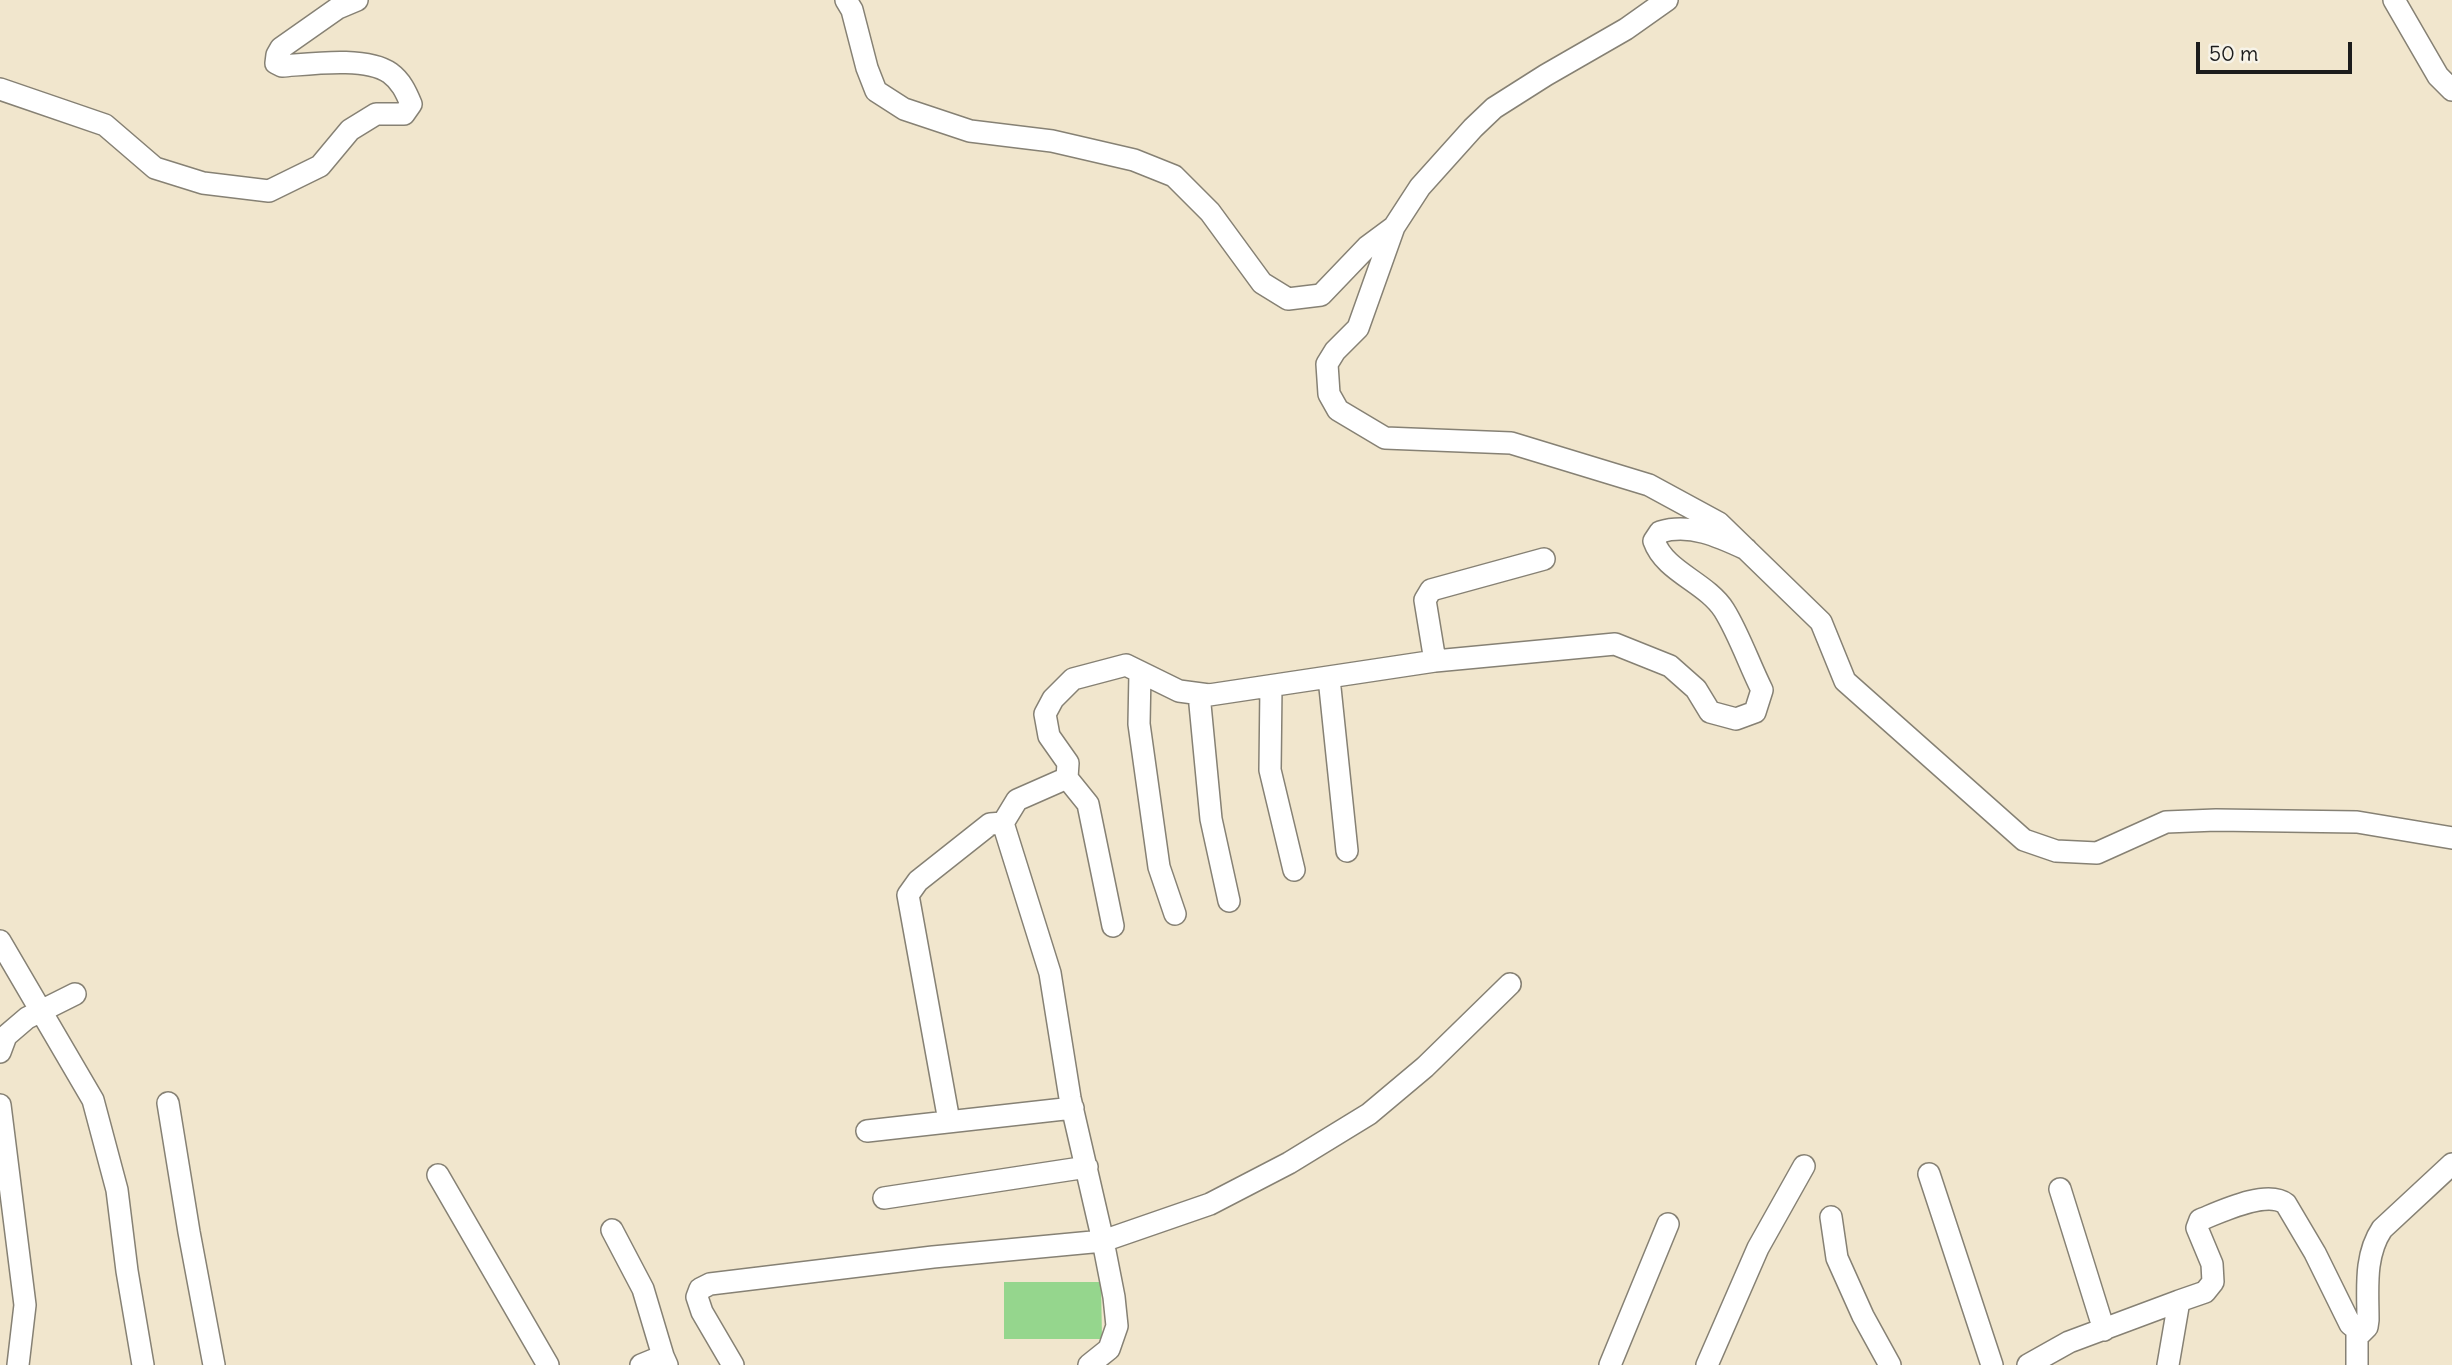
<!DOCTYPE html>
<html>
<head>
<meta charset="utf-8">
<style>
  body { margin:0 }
  #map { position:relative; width:2452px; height:1365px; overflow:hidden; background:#f1e6cd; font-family:Delius,sans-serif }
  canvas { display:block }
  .scale { position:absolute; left:2196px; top:42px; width:156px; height:32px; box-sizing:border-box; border:4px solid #1c1c1c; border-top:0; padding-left:9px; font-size:21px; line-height:24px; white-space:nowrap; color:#1c1c1c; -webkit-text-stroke:5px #f7f3e8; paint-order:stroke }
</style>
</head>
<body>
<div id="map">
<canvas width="2452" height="1365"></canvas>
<div class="scale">50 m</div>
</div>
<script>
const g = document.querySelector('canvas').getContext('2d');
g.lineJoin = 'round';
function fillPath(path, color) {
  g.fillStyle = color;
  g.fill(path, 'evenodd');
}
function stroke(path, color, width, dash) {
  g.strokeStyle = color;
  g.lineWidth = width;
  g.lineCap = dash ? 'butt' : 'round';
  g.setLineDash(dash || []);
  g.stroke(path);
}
fillPath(new Path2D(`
  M 1004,1282 L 1101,1282 L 1102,1339 L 1004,1339 Z`), '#95d68d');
const minor = new Path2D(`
  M 846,0 L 852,10 L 867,68 L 876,91 L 904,109 L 970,131 L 1052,141 L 1134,160 L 1174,176 L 1210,212 L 1262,283 L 1288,299 L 1321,295 L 1367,247 L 1394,227 L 1420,187 L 1473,128 L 1494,108 L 1546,75 L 1626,29 L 1667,0
  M 2394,0 L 2438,76 L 2452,90
  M 0,89 L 105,125 L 155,168 L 203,183 L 269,191 L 320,166 L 350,130 L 376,114 L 404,114 L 411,104 C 406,92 401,81 390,73 C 366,56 310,64 282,66 L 276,63 L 277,55 L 281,48 L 338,8 L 357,0
  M 1394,227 L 1358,328 L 1335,351 L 1327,364 L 1329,394 L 1338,410 L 1385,438 L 1511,443 L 1649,485 L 1719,523 L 1821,622 L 1845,681 L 2024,840 L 2056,851 L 2097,853 L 2166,822 L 2216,820 L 2357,822 L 2452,838
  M 1435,661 L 1425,600 L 1431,590 L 1544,559
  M 1140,672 L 1139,724 L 1159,867 L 1175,914
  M 1329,678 L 1347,851
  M 1271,686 L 1270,770 L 1294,870
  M 1199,694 L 1211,819 L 1229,901
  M 1067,778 L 1088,804 L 1113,926
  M 0,941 L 93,1100 L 117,1190 L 127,1271 L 143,1365
  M 0,1052 L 6,1036 L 27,1018 L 75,994
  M 168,1103 L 189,1232 L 214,1365
  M 0,1105 L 25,1305 L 18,1365
  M 949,1121 L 908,895 L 918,881 L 990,824 L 1003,823
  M 867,1131 L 1073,1108
  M 1929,1174 L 1992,1365
  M 438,1175 L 548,1365
  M 2060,1189 L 2104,1330
  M 884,1198 L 1087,1167
  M 1831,1217 L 1837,1258 L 1863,1316 L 1890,1365
  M 612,1230 L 643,1289 L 663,1356 L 667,1365
  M 2357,1332 L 2357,1365
  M 641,1365 L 663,1356
  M 733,1365 L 702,1312 L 697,1297 L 700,1289 L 710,1284 L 933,1257 L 1103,1241 L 1210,1204 L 1289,1163 L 1369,1114 L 1425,1067 L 1510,984
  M 1089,1365 L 1109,1349 L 1117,1326 L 1114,1297 L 1103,1241 L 1070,1098 L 1050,973 L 1003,823 L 1017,800 L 1067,778 L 1068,763 L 1049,736 L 1045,714 L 1053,699 L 1073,679 L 1126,665 L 1179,691 L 1209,695 L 1435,661 L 1615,644 L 1670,666 L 1696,689 L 1710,712 L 1736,719 L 1755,712 L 1762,690 C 1749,664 1739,634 1724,610 C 1706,582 1665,572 1654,541 L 1660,532 C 1690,523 1718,536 1746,549
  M 1610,1365 L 1668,1224
  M 1707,1365 L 1758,1248 L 1804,1166
  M 2028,1365 L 2069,1342 L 2179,1301
  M 2168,1365 L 2179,1301 L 2205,1292 L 2213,1282 L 2212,1264 L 2197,1228 L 2200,1220 C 2220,1212 2267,1189 2286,1204 L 2315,1253 L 2350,1324 L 2361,1333 L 2367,1327 L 2368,1320 C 2368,1289 2364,1256 2382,1229 L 2452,1164`);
stroke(minor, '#868174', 24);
stroke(minor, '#fff', 21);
</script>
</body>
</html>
